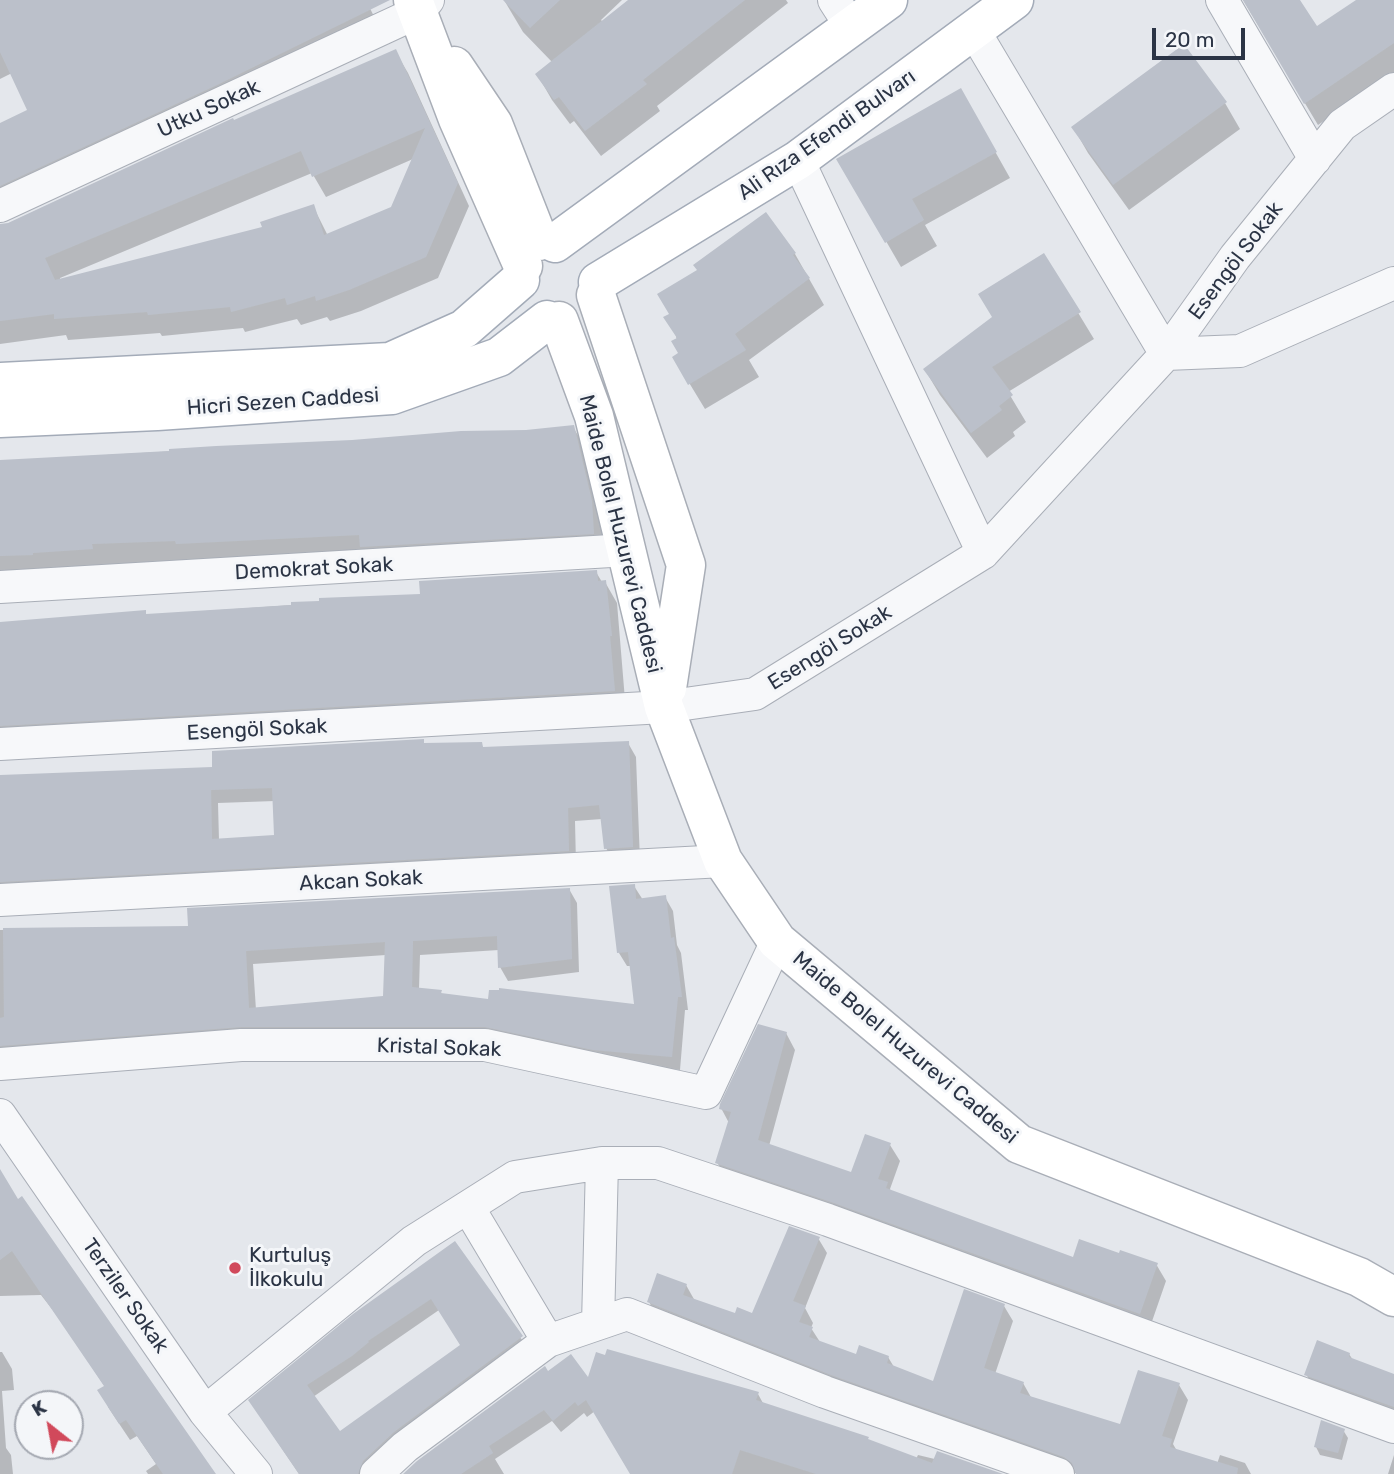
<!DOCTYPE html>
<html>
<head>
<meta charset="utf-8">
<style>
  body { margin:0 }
  #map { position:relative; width:1394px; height:1474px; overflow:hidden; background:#e4e7ec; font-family:Rubik,sans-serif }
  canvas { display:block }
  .north { position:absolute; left:14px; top:1390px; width:70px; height:70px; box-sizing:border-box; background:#f4f6f9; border:2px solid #a4a8b1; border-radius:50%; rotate:329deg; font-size:19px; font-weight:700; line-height:28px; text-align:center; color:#2b3445 }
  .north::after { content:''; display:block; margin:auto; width:24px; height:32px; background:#d1495b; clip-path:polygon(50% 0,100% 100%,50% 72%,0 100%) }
  .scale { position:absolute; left:1152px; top:28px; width:93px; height:32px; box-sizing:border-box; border:4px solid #2b3445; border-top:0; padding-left:9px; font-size:21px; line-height:24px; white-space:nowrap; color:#2b3445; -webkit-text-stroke:5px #f4f6f9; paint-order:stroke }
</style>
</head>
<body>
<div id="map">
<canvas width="1394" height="1474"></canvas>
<div class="north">K</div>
<div class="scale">20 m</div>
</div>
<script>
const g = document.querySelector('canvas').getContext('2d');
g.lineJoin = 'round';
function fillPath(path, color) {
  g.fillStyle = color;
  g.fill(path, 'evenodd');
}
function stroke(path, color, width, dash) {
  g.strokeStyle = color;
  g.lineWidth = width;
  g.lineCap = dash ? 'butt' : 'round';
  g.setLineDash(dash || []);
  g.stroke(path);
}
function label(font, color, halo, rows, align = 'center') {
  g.font = font + ' Rubik,sans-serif';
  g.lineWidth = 6;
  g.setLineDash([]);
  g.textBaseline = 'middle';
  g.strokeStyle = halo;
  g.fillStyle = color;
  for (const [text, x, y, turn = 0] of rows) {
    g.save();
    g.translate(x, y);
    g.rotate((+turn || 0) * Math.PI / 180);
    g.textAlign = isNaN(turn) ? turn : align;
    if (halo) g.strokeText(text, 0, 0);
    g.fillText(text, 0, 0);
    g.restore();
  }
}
fillPath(new Path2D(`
  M 0,0 L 366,0 L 381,31 L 0,214 L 0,125 L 30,111 L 12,73 L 0,79 Z
  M 504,0 L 622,0 L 601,20 L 603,22 L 631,0 L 786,0 L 788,3 L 657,106 L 660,111 L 601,156 L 574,121 L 570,124 L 552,100 L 537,74 L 552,62 L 523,32 Z
  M 1243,0 L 1298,0 L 1316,28 L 1359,0 L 1394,0 L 1394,74 L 1318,125 Z
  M 395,51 L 408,73 L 469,206 L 438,278 L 361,311 L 330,321 L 327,317 L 301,325 L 297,319 L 245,332 L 243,328 L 162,336 L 160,333 L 68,340 L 66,335 L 0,344 L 0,226 L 8,224 ZM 413,159 L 392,209 L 328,236 L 313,206 L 264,228 L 60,280 L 60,278 L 312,173 L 326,197 Z
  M 961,91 L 1010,178 L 925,225 L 937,246 L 901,267 L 839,160 Z
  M 1225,103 L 1240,129 L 1129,210 L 1088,153 L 1073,127 Z
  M 765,214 L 795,254 L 824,305 L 749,360 L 759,377 L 705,409 L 674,358 L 680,354 L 671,314 L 699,271 Z
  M 1043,255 L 1094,339 L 1008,392 L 1026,422 L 1013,432 L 1015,436 L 987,458 L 940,395 L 925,370 L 994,318 Z
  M 573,427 L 589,454 L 609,561 L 0,582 L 0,461 L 527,431 Z
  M 596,572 L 602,582 L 605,582 L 617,603 L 626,712 L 0,747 L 0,623 L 145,612 L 147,615 L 422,596 Z
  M 628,743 L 636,757 L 640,861 L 614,862 L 606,848 L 602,819 L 575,821 L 576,864 L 0,899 L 0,777 L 214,768 L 425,745 L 481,744 L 484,749 ZM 275,801 L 276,837 L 219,840 L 218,803 Z
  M 634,886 L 643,900 L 665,897 L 673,911 L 677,945 L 681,953 L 688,1010 L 685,1010 L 680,1070 L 602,1063 L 494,1040 L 0,1060 L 0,930 L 190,928 L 569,889 L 577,903 L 579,972 L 508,981 L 500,967 L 499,950 L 420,955 L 419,989 L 441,992 L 442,995 L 489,1001 L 636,1006 L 632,966 L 627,966 L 619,953 ZM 386,955 L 385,998 L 256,1010 L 253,964 Z
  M 786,1033 L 795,1050 L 769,1146 L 852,1175 L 890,1145 L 900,1161 L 890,1189 L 891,1192 L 1074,1259 L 1120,1255 L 1156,1264 L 1166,1281 L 1149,1330 L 726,1179 L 717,1162 L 729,1123 L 721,1108 Z
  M 0,1175 L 18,1202 L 215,1474 L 148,1474 L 146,1471 L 156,1464 L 137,1436 L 130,1440 L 108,1407 L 105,1387 L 62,1322 L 41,1295 L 0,1296 Z
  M 818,1238 L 827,1253 L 805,1308 L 813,1323 L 811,1328 L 820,1342 L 857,1356 L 888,1357 L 894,1367 L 934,1383 L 1004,1306 L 1013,1321 L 995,1374 L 1023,1383 L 1032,1399 L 1121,1427 L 1179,1385 L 1188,1400 L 1173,1444 L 1177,1451 L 1217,1464 L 1220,1455 L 1245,1463 L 1251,1474 L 1078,1474 L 842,1390 L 658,1318 L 649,1302 L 686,1285 L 695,1301 L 736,1315 L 753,1315 Z
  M 455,1244 L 529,1350 L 370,1474 L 299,1474 L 258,1413 ZM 439,1310 L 462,1345 L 340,1434 L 313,1397 Z
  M 0,1352 L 2,1352 L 12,1369 L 14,1390 L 2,1391 L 6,1448 L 11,1455 L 13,1474 L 0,1474 Z
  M 1349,1354 L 1353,1360 L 1394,1376 L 1394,1419 L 1315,1390 L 1306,1374 Z
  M 547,1373 L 589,1381 L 758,1394 L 764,1405 L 916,1459 L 918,1455 L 997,1474 L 632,1474 L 595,1411 L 587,1417 L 584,1413 L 561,1432 L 552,1421 L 495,1459 L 504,1474 L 405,1474 Z
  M 1343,1430 L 1348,1438 L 1342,1460 L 1320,1455 L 1316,1447 Z
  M 1394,1455 L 1394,1474 L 1388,1474 Z`), '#0003');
fillPath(new Path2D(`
  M 0,0 L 390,0 L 217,85 L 0,186 L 0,123 L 27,110 L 0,52 Z
  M 503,0 L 560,0 L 530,28 Z
  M 628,0 L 745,0 L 643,80 L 647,84 L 585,131 L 559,97 L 554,100 L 535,74 Z
  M 1243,0 L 1300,0 L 1317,26 L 1356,0 L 1394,0 L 1394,43 L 1304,104 Z
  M 1184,44 L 1227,102 L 1113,185 L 1071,127 Z
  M 396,49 L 458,183 L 426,257 L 349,290 L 316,301 L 315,296 L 287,305 L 285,298 L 231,312 L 230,307 L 148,315 L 147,312 L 54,319 L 54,314 L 0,321 L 0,224 L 8,223 L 233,118 L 234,120 ZM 425,128 L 391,207 L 324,235 L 314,204 L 260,222 L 262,227 L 55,280 L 45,258 L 301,151 L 312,177 Z
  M 961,88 L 997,152 L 912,199 L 924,220 L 885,243 L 836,159 Z
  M 766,212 L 796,253 L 793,255 L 810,278 L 735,334 L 746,350 L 688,385 L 672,357 L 678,353 L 671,341 L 677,338 L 663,317 L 669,314 L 657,294 L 697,270 L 693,265 Z
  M 1044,253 L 1081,312 L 992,367 L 1013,395 L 999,406 L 1002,410 L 971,433 L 923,369 L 992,317 L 978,294 Z
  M 574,425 L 592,501 L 594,534 L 360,547 L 359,535 L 176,544 L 175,541 L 92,544 L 93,549 L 33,553 L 33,555 L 0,556 L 0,460 L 169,451 L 169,449 L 216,446 L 352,440 L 461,431 L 526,430 Z
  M 597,570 L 598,581 L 606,580 L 612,636 L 610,636 L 615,691 L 0,726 L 0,622 L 146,610 L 146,614 L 291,605 L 291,602 L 319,601 L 319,598 L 420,594 L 419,581 Z
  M 424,739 L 424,743 L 482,742 L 483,747 L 629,741 L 633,847 L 604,849 L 599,805 L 568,808 L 569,851 L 0,882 L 0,775 L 212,767 L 212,751 ZM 272,788 L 274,835 L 212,839 L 211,790 Z
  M 635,884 L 636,899 L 666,895 L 671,938 L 674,937 L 682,997 L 678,997 L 672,1057 L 593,1050 L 485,1027 L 241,1027 L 0,1046 L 0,1018 L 4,1017 L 3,928 L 188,926 L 187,908 L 570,888 L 572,959 L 498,968 L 497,936 L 413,941 L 412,987 L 442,990 L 441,993 L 488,999 L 489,990 L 499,990 L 499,988 L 634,1004 L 628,952 L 617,953 L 609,886 ZM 385,942 L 383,996 L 249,1008 L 246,951 Z
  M 758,1024 L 787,1032 L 758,1140 L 851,1172 L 865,1134 L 891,1143 L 878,1179 L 888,1182 L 886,1188 L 1073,1257 L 1079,1239 L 1119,1253 L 1120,1250 L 1158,1263 L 1140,1314 L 834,1203 L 715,1163 L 731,1112 L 719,1109 L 720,1104 Z
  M 0,1169 L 18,1199 L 22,1196 L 216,1474 L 163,1474 L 126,1420 L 119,1424 L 97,1390 L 104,1386 L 12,1251 L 0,1260 Z
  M 789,1226 L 820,1237 L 793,1301 L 806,1306 L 799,1322 L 813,1327 L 809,1337 L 856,1354 L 859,1345 L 889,1356 L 887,1363 L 933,1381 L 964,1289 L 1005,1304 L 984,1368 L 1024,1382 L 1020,1393 L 1120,1424 L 1138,1370 L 1180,1383 L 1162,1436 L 1172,1439 L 1170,1447 L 1238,1468 L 1237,1474 L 1076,1474 L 1072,1463 L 1064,1457 L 831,1375 L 647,1302 L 657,1273 L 687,1284 L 683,1295 L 735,1313 L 737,1307 L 752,1313 Z
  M 455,1241 L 523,1336 L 394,1432 L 363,1461 L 358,1474 L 299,1474 L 248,1400 L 353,1314 ZM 431,1299 L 460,1345 L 340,1431 L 307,1385 L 352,1356 L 369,1342 L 368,1341 Z
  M 1317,1340 L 1350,1353 L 1349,1357 L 1394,1374 L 1394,1407 L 1304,1375 Z
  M 607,1349 L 759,1392 L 756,1400 L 869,1437 L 868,1439 L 932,1463 L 937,1451 L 1003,1474 L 816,1474 L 740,1450 L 732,1474 L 630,1474 L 586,1400 L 578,1406 L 575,1402 L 553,1421 L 544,1410 L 489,1446 L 493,1453 L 461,1474 L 403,1474 L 417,1461 L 545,1366 L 548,1371 L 571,1354 L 588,1377 L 596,1352 L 605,1355 Z
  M 1321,1420 L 1345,1429 L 1338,1453 L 1314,1447 Z`), '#bbc0ca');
const street = new Path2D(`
  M 834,0 L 852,28
  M 1222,0 L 1315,159
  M 974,31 L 1166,354 L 1240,351 L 1394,283
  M 798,160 L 983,553
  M 0,206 L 418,12 L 428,0
  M 0,587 L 628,550
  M 0,744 L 664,707 L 755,694 L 983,553 L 1166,354 L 1235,257 L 1342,125 L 1394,89
  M 0,900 L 723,861
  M 0,1064 L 241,1045 L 485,1045 L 706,1093 L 777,941
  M 0,1115 L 205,1412 L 256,1474
  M 468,1207 L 548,1341
  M 598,1324 L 602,1163
  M 205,1412 L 414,1241 L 515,1177 L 602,1163 L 658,1163 L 828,1220 L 1394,1427
  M 376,1474 L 405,1447 L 548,1341 L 627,1314 L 825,1392 L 1058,1474`);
const secondary = new Path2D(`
  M 413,0 L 458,119 L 523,266
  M 454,66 L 493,124 L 539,241
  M 596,295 L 686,565 L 667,688
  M 559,321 L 594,416 L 664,707 L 723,861 L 777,941 L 1019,1144 L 1359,1277 L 1394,1297`);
const primary = new Path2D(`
  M 555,243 L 888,0
  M 598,282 L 798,160 L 1014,0
  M 0,382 L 390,362 L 464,329 L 520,280
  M 0,418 L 157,411 L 392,395 L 499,357 L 547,320`);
stroke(street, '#a9aeb7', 34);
stroke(secondary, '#a9aeb7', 41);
stroke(primary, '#a3abb8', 41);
stroke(street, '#f7f8fa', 32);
stroke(secondary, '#fff', 38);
stroke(primary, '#fff', 38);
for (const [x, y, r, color] of [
  [235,1268,7,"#d1495b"]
]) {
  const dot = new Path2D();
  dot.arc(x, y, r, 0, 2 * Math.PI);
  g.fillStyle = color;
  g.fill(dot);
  stroke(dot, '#f4f6f9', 2.5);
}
label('21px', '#2b3445', '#f4f6f9', [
  ["Utku Sokak",209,109,-25],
  ["Ali Rıza Efendi Bulvarı",827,135,-35],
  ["Esengöl Sokak",1236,261,-53],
  ["Hicri Sezen Caddesi",283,402,-4],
  ["Maide Bolel Huzurevi Caddesi",620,534,76],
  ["Demokrat Sokak",314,569,-3],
  ["Esengöl Sokak",830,648,-32],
  ["Esengöl Sokak",257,730,-3],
  ["Akcan Sokak",361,881,-3],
  ["Kristal Sokak",439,1048,2],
  ["Maide Bolel Huzurevi Caddesi",905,1048,40],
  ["Terziler Sokak",125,1296,55]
]);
label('21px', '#2b3445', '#f4f6f9', [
  ["Kurtuluş",249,1256],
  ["İlkokulu",249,1280]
], 'left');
</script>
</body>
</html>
